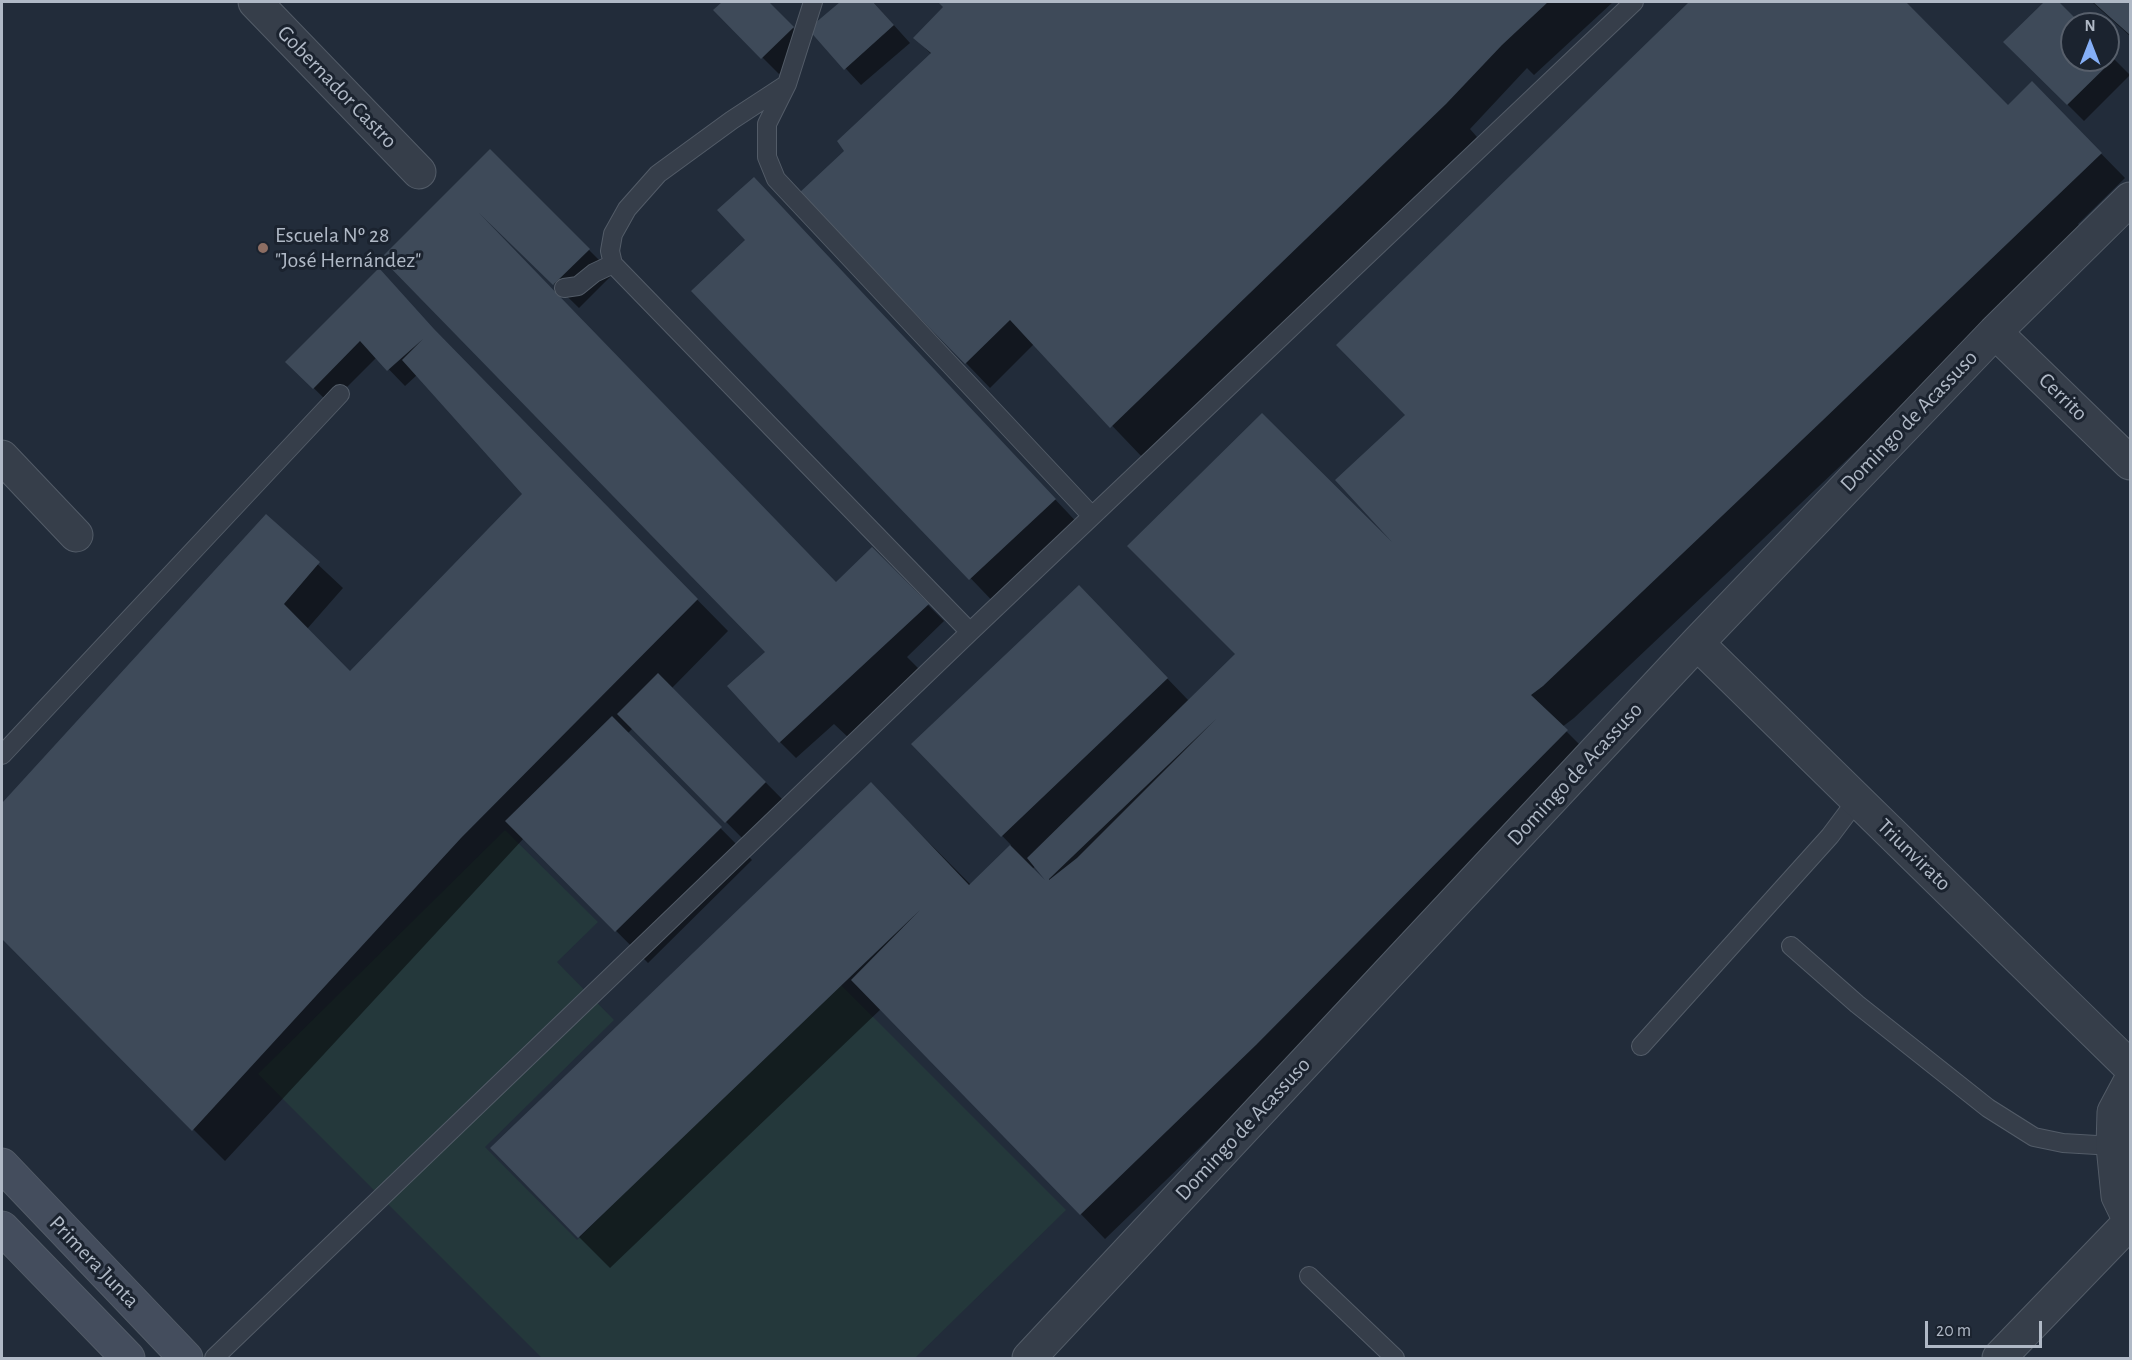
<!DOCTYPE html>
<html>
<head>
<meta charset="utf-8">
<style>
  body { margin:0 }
  #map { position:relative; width:2132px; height:1360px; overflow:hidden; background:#222c3a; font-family:"Alegreya Sans",sans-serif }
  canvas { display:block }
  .frame { position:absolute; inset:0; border:3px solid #b0b9c6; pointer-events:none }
  .north { position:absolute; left:2060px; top:12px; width:60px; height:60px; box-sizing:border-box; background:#1b232f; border:2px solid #575f6b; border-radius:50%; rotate:0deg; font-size:16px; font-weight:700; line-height:24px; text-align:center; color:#b0b9c6 }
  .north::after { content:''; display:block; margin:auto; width:21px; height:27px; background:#85aff7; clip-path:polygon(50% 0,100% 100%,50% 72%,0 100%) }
  .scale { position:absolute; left:1925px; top:1321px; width:117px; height:27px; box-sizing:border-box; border:3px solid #b0b9c6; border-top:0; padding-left:8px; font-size:18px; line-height:21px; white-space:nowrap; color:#b0b9c6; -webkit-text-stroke:4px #1b232f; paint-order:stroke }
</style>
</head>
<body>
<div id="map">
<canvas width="2132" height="1360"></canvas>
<div class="frame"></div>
<div class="north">N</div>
<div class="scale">20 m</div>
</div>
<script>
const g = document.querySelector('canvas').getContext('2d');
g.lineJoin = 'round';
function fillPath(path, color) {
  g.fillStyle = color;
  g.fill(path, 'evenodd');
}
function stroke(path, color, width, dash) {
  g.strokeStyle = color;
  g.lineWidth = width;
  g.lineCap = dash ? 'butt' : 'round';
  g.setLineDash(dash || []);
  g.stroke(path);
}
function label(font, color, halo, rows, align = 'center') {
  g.font = font + ' "Alegreya Sans",sans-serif';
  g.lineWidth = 6;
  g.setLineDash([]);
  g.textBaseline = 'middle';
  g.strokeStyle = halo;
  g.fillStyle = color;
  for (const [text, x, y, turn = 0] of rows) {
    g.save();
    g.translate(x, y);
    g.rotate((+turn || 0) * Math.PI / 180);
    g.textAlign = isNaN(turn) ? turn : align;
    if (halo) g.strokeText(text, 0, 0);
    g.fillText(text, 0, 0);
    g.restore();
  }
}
fillPath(new Path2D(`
  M 505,830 L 598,922 L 557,962 L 614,1020 L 485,1147 L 577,1240 L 838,982 L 1066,1210 L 915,1358 L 542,1358 L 258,1074 Z`), '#24383b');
fillPath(new Path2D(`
  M 724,2 L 767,2 L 809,44 L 779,74 L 715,10 Z
  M 842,2 L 873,2 L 910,43 L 861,85 L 810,30 Z
  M 940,2 L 1613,2 L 1534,75 L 1527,68 L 1470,129 L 1477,137 L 1143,458 L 1034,344 L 990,388 L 966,363 L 844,152 L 931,54 L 915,38 L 945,7 Z
  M 1693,2 L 1905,2 L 2008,107 L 2032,83 L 2125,178 L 2078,224 L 2085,231 L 1854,453 L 1574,718 L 1562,727 L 1598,763 L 1105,1239 L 882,1008 L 610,1268 L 579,1237 L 871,784 L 971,885 L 1011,845 L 914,744 L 1110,619 L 1189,701 L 1392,544 L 1407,415 L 1338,345 ZM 1036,866 L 1050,883 L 1046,883 L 1032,869 Z
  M 2046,2 L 2056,2 L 2079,24 L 2072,24 L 2072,60 L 2108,60 L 2108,53 L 2130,75 L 2084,121 L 2005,42 Z
  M 2092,2 L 2130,2 L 2130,36 Z
  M 490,151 L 613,274 L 579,308 L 475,206 L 473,208 L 836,583 L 872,549 L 944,621 L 907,657 L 922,672 L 850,739 L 834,724 L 796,758 L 780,742 L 767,652 L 383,258 Z
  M 379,270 L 450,348 L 728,631 L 672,688 L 790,807 L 750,846 L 633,728 L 627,734 L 752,860 L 648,963 L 524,838 L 225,1161 L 2,938 L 2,805 L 266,516 L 343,588 L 307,629 L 351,673 L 524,494 L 417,375 L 405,386 L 377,357 L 330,404 L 287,362 Z
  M 908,344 L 1086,532 L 1002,611 L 800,400 Z`), '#0007');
fillPath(new Path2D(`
  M 722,2 L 769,2 L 794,27 L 761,59 L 713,10 Z
  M 840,2 L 873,2 L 894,25 L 844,70 L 808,29 Z
  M 938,2 L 1548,2 L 1502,45 L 1446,104 L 1110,428 L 1010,320 L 965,364 L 798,194 L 844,151 L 837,141 L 931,53 L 913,38 L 943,7 Z
  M 1689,2 L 1906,2 L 2008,105 L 2032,81 L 2102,153 L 1822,421 L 1543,686 L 1531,695 L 1568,730 L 1256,1045 L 1080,1215 L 851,980 L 920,910 L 578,1238 L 490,1148 L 871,782 L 969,885 L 1010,845 L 1045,880 L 1027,858 L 1235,654 L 1127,546 L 1262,413 L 1392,542 L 1335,480 L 1405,415 L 1336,345 ZM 1216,719 L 1077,858 L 1049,880 L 1049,879 Z
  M 2044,2 L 2059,2 L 2081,24 L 2072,24 L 2072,60 L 2108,60 L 2108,51 L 2115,58 L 2067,105 L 2003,42 Z
  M 2093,2 L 2130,2 L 2130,35 Z
  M 490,149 L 590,249 L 553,285 L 479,213 L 836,582 L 872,547 L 929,604 L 779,743 L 727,686 L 765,652 L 381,258 Z
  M 754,177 L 1056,499 L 969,580 L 691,291 L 745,240 L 717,210 Z
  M 379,268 L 434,329 L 698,599 L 461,838 L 192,1131 L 2,939 L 2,803 L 266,514 L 320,562 L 284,604 L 350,671 L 522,494 L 402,360 L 423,339 L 387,371 L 360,341 L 313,389 L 285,362 Z
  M 1079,585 L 1168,678 L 1001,837 L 911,744 Z
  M 658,673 L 766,782 L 725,823 L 617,714 Z
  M 612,716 L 722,827 L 615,932 L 505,821 Z`), '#3e4a59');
const service = new Path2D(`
  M 813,2 L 787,84 L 767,124 L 767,157 L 776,179 L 1092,516
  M 787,84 L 732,120 L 658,174 L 627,209 L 613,234 L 610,251 L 613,264 L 970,632
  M 564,288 L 578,286 L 594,273 L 613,264
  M 2,755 L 340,394
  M 1791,946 L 1857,1004 L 1988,1108 L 2034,1137 L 2063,1143 L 2113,1146
  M 1641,1046 L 1830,836 L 1857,800
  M 1309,1276 L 1395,1358
  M 214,1358 L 970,632 L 1634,2`);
const minor = new Path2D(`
  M 255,2 L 419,172
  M 1995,332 L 2130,463
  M 2,457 L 76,535
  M 1697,643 L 2130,1067
  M 2130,1082 L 2114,1112 L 2113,1146 L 2118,1196 L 2130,1221
  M 1029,1358 L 1697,643 L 1995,332 L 2130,199
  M 1999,1358 L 2130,1222`);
const secondary = new Path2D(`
  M 2,1165 L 186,1358
  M 2,1228 L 128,1358`);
stroke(service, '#535c68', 20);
stroke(minor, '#535c68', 35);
stroke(secondary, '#535c68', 35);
stroke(service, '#363e4a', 18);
stroke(minor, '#363e4a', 33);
stroke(secondary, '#444d5d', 33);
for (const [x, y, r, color] of [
  [263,248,6,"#8d6e63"]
]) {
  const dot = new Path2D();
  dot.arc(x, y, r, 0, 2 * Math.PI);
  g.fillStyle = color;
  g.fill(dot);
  stroke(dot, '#1b232f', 2);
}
label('22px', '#b0b9c6', '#1b232f', [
  ["Gobernador Castro",337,87,46],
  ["Cerrito",2063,397,44],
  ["Domingo de Acassuso",1909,421,-46],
  ["Domingo de Acassuso",1575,774,-47],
  ["Triunvirato",1914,855,44],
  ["Domingo de Acassuso",1243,1129,-47],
  ["Primera Junta",94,1262,46]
]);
label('22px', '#b0b9c6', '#1b232f', [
  ["Escuela Nº 28",275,235],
  ["\"José Hernández\"",275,260]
], 'left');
</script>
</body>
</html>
